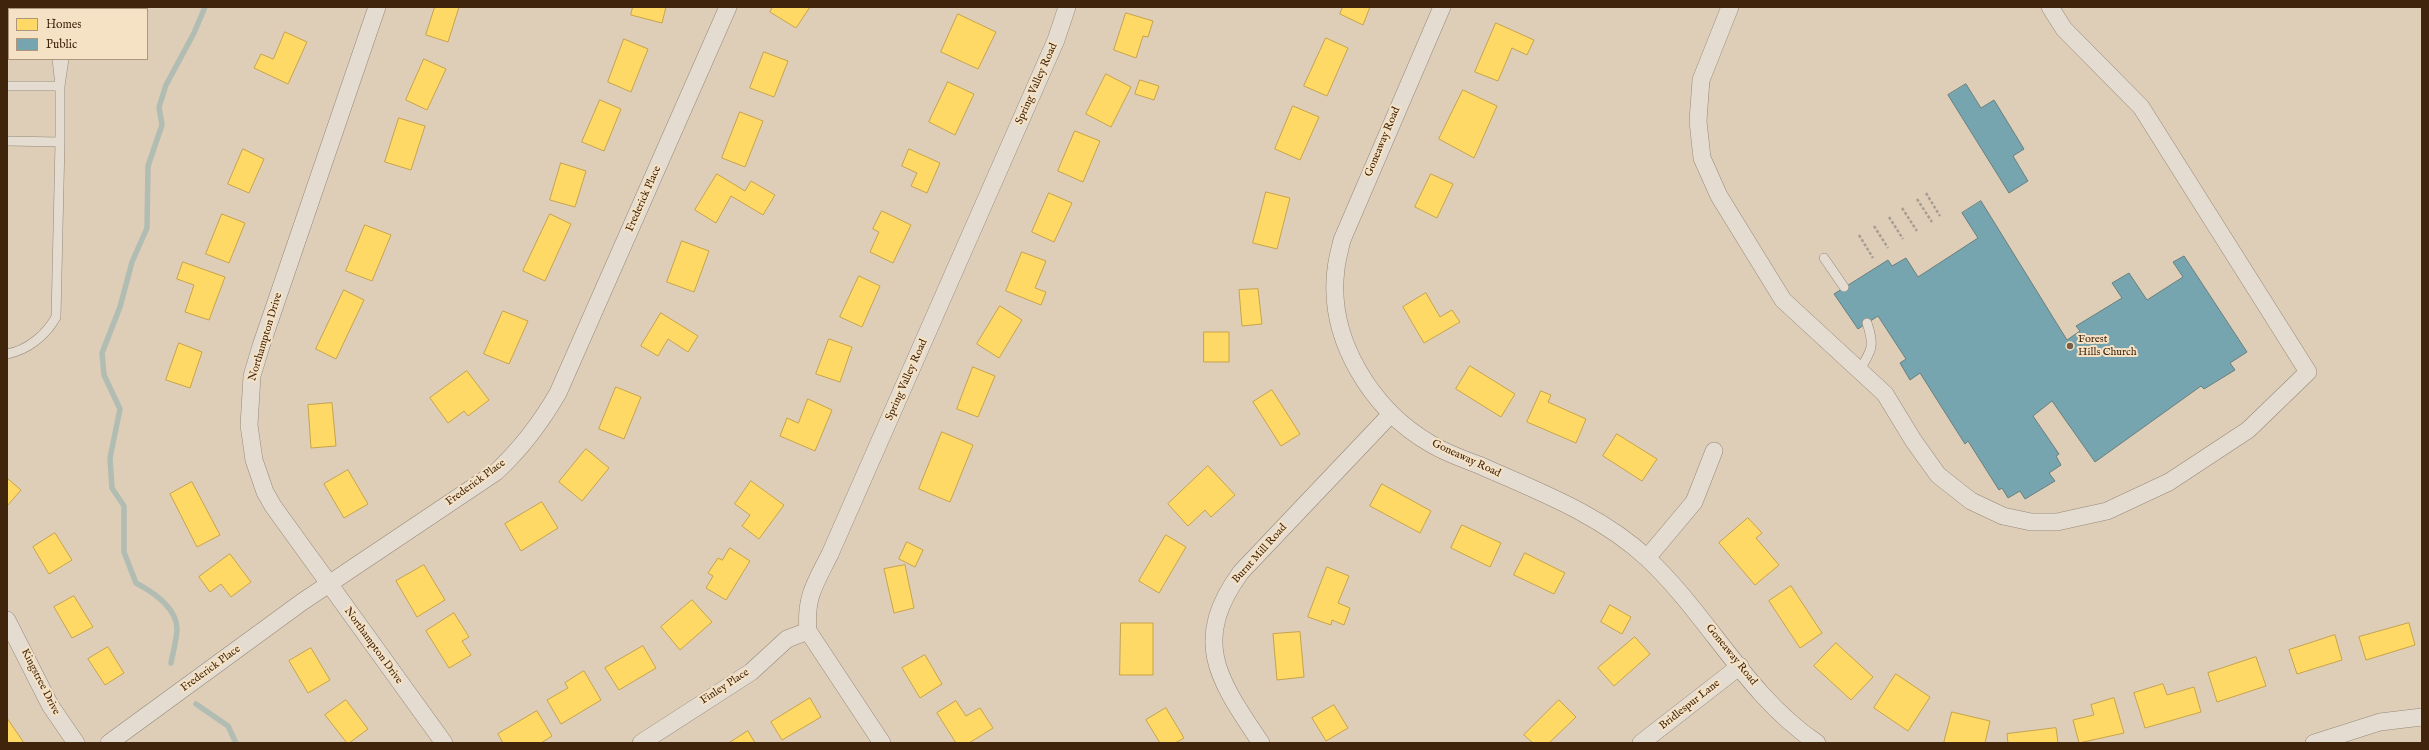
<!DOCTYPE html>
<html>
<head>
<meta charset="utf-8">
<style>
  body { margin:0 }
  #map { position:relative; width:2429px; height:750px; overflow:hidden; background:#dfceb7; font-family:"IM FELL English",serif }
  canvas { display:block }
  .frame { position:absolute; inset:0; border:8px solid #40250c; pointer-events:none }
  .legend { position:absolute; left:8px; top:8px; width:140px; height:52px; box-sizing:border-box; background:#f5e2c5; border:1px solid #ad967b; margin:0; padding:5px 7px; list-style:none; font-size:12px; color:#40250c }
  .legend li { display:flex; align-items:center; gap:8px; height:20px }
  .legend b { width:20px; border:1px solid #ad967b }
</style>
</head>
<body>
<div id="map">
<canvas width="2429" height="750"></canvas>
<div class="frame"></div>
<ul class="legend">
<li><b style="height:11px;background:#ffd966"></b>Homes</li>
<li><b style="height:11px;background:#76a5af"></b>Public</li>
</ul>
</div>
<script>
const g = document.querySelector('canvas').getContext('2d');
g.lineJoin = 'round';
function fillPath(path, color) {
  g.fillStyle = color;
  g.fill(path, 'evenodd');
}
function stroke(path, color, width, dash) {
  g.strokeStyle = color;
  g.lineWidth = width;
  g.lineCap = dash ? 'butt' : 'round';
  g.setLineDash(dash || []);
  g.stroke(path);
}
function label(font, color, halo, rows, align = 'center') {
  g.font = font + ' "IM FELL English",serif';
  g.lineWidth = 4;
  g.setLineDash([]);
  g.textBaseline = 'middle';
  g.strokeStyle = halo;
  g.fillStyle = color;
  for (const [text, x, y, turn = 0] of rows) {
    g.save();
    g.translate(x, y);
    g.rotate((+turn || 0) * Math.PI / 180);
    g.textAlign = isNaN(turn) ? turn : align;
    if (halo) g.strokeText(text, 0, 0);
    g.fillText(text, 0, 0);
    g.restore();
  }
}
const homes = new Path2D(`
  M 435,7 L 459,7 L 448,42 L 426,35 Z
  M 633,7 L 666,7 L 662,23 L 631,15 Z
  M 773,7 L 810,7 L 796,28 L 770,12 Z
  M 1343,7 L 1370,7 L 1363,25 L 1340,14 Z
  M 1126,13 L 1153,21 L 1148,37 L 1143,36 L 1136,58 L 1114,50 Z
  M 958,14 L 996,32 L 978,69 L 941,52 Z
  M 1496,23 L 1534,40 L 1527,55 L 1512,48 L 1498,81 L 1475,72 Z
  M 285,32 L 307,42 L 288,84 L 254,68 L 261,54 L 273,59 Z
  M 1326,38 L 1348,48 L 1327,96 L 1304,86 Z
  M 624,39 L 648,49 L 631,92 L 608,82 Z
  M 764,52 L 788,61 L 774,97 L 750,88 Z
  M 424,59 L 446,69 L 427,110 L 406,100 Z
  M 1106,74 L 1131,87 L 1111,127 L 1086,114 Z
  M 1140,80 L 1159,86 L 1154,100 L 1135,94 Z
  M 948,82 L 974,94 L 955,135 L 929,122 Z
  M 1463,90 L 1497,106 L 1474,158 L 1439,139 Z
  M 600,100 L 621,109 L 604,151 L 582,142 Z
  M 1293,106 L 1319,117 L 1300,160 L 1275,149 Z
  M 740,112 L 763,121 L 745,167 L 722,158 Z
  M 399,118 L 425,126 L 411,170 L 385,162 Z
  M 1075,131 L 1100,141 L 1083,182 L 1058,171 Z
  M 243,149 L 264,159 L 249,193 L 228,184 Z
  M 909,149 L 940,163 L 927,193 L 911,186 L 917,173 L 902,166 Z
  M 561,163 L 586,171 L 575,207 L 550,200 Z
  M 717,174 L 745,191 L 751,181 L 775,195 L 763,215 L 731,196 L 716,223 L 695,210 Z
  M 1431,174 L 1453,184 L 1437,218 L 1415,207 Z
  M 1266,192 L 1290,198 L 1277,249 L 1253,243 Z
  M 1049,193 L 1072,203 L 1054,242 L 1032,232 Z
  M 882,211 L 911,225 L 893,263 L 870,252 L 879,232 L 873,229 Z
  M 222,214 L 245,223 L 229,263 L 206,254 Z
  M 550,214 L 571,224 L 545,281 L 523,271 Z
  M 365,225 L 391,235 L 372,281 L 346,271 Z
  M 682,241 L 709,251 L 694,292 L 667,282 Z
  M 1022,252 L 1046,261 L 1035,288 L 1046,292 L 1041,305 L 1006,291 Z
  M 183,262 L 225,277 L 209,320 L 185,312 L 194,285 L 177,279 Z
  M 859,276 L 880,286 L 862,327 L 840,317 Z
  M 1258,289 L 1262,324 L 1242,326 L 1239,290 Z
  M 344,290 L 364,300 L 336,359 L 316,349 Z
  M 1426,293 L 1440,317 L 1452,310 L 1460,322 L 1424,343 L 1403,307 Z
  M 1000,306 L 1022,320 L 999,358 L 977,344 Z
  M 503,311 L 528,321 L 509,364 L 484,354 Z
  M 661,313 L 698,336 L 688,352 L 668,339 L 658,356 L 641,346 Z
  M 1204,332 L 1229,332 L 1229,362 L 1204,362 Z
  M 829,339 L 852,347 L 840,382 L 816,374 Z
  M 179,343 L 202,352 L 190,388 L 166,380 Z
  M 1470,366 L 1515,394 L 1501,417 L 1456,389 Z
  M 973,367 L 995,376 L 978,417 L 957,409 Z
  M 467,371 L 489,400 L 468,416 L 464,411 L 448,423 L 430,398 Z
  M 616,387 L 641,397 L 624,439 L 599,429 Z
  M 1272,390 L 1300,434 L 1281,446 L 1253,402 Z
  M 1541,391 L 1551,395 L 1548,402 L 1586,419 L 1576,443 L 1527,422 Z
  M 808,399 L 832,410 L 815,451 L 780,436 L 787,418 L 798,423 Z
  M 332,403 L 336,446 L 311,448 L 308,405 Z
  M 942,432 L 973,445 L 950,502 L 919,489 Z
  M 1617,434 L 1657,459 L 1642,481 L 1603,456 Z
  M 586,449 L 609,468 L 582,501 L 559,482 Z
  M 1208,466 L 1235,495 L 1211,517 L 1205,510 L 1188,526 L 1168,504 Z
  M 348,470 L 368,504 L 344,518 L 324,484 Z
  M 8,479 L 21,490 L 7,506 L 7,480 Z
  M 751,481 L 784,505 L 759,539 L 742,526 L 750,515 L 735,504 Z
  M 192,482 L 220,535 L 197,547 L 170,494 Z
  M 1382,484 L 1431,511 L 1420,533 L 1370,506 Z
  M 542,502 L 558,528 L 521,551 L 505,524 Z
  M 1748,518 L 1762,533 L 1756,538 L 1779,565 L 1755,585 L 1719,543 Z
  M 1462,525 L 1501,543 L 1490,567 L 1451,548 Z
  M 55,533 L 72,560 L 49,574 L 33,547 Z
  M 1166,535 L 1186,547 L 1159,593 L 1139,581 Z
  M 907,542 L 923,550 L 915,567 L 899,559 Z
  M 730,548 L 750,561 L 726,600 L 706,588 L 713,576 L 708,573 L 718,558 L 722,560 Z
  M 1525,553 L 1565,573 L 1554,594 L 1514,575 Z
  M 230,554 L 251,582 L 231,597 L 221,584 L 210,592 L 199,577 Z
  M 424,565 L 445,600 L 417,617 L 396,581 Z
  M 905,565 L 914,608 L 894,613 L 884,569 Z
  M 1327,567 L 1349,576 L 1338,603 L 1350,608 L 1344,625 L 1332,620 L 1331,625 L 1308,617 Z
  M 1791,586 L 1822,633 L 1800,648 L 1769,601 Z
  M 74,596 L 93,627 L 72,638 L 54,607 Z
  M 692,600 L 712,622 L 680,650 L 661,627 Z
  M 1610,605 L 1631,617 L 1622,634 L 1601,622 Z
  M 454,613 L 469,637 L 462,641 L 471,655 L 449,668 L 426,631 Z
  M 1121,623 L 1153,623 L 1153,675 L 1120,675 Z
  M 2409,623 L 2415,645 L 2366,660 L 2359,637 Z
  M 1300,632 L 1304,677 L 1277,680 L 1273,634 Z
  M 2335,635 L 2342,660 L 2297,674 L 2289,650 Z
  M 1635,637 L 1650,654 L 1614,686 L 1598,668 Z
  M 1836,643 L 1873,677 L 1851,700 L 1814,666 Z
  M 643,646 L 656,668 L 619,690 L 605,668 Z
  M 108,647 L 124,673 L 105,685 L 88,659 Z
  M 311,648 L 330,680 L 308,693 L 289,661 Z
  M 925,655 L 942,684 L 920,698 L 902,668 Z
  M 2256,657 L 2266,686 L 2217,702 L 2208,673 Z
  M 584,671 L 601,700 L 561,724 L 547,700 L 568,688 L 565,683 Z
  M 1896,674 L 1930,697 L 1908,731 L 1874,708 Z
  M 2163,684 L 2167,695 L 2194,687 L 2201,712 L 2145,728 L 2134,693 Z
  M 810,698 L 821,717 L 782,740 L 771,722 Z
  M 2114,698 L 2124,733 L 2079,743 L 2073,720 L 2094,715 L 2091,705 Z
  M 346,700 L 368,729 L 349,743 L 347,743 L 325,715 Z
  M 1559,700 L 1576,717 L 1549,743 L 1533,743 L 1524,735 Z
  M 956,701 L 966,716 L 980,708 L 993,728 L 969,743 L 956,743 L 937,713 Z
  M 1334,705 L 1348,728 L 1326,741 L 1312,718 Z
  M 1166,708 L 1184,738 L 1175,743 L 1160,743 L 1146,720 Z
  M 537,711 L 552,736 L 541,743 L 503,743 L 498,734 Z
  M 1952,712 L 1990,721 L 1985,743 L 1944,743 Z
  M 7,718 L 24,743 L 7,743 Z
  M 2056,728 L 2058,743 L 2008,743 L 2007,734 Z
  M 748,731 L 755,743 L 729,743 Z`);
fillPath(homes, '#ffd966');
stroke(homes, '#c6a34b', 1);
const public = new Path2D(`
  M 1966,84 L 1981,108 L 1994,100 L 2024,149 L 2013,156 L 2028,181 L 2009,193 L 1948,95 Z
  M 1981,201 L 2067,340 L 2080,331 L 2076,326 L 2122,298 L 2112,283 L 2129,273 L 2147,300 L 2183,277 L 2173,262 L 2184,256 L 2247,352 L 2230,363 L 2235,370 L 2204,389 L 2201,386 L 2095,462 L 2052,401 L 2033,416 L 2059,454 L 2056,456 L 2061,465 L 2049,473 L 2055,481 L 2025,499 L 2020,491 L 2008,498 L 2002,488 L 1999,490 L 1968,441 L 1965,444 L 1920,373 L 1910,380 L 1900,363 L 1906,359 L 1878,316 L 1858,329 L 1834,294 L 1888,260 L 1892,266 L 1906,258 L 1918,277 L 1978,238 L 1962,213 Z`);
fillPath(public, '#76a5af');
stroke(public, '#667f7e', 1);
stroke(new Path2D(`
  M 171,663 C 173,652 177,639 177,628 C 176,607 153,592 136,583 L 124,552 L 124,506 L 112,488 L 110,458 L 120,409 L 104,375 L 102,353 L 120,307 L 132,262 L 147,228 L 148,166 L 162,125 L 159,107 L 166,85 L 194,33 L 205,7
  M 196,704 L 228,726 L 236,743`), '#b1bdb2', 5.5);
const service = new Path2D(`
  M 21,7 L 23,9
  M 90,9 L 92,7
  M 57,59 L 60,86 L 64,59
  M 7,86 L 60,86 L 60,142
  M 7,141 L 60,142 L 56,317 C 46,335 28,350 7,354
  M 1824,258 L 1844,287
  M 1859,371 C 1872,350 1875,346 1867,323`);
const minor = new Path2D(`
  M 377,7 L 261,346 L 252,376 L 249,425 L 254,460 L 265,492 L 273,506 L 444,743
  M 1442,7 L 1342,240 C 1340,249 1337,259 1336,269 C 1327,339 1372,410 1431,444 C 1446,453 1463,459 1479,465 C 1537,491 1600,514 1647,558 C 1708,615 1747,696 1817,743
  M 1730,7 L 1701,80 L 1698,121 L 1702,158 L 1719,196 L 1783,300 L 1885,394 L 1913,440 L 1938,475 L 1971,501 L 2003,516 L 2031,522 L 2057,522 L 2107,511 L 2169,482 L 2248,430 L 2308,372 L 2141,107 L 2064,29 L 2050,7
  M 1647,558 L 1694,502 L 1714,451
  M 7,620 L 50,705 L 76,743
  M 109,743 L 302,602 L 496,472 C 522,448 540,424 558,393 L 728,7
  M 641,743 L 751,672 L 787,639 L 808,631
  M 882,743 L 808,631 C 805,597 815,584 830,554 L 1056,40 L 1067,7
  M 1261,743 C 1219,680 1190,642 1241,572 L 1391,414
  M 1641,743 L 1740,666
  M 2314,743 L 2380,722 L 2422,717`);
stroke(service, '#958878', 10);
stroke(minor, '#958878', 18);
stroke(new Path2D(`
  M 1926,193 L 1940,216
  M 1917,199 L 1932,222
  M 1902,208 L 1917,231
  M 1889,217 L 1903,239
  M 1874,226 L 1888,248
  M 1859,235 L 1873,258`), '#a79e92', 2.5, [3, 2]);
stroke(service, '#e4dcd0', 9);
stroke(minor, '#e4dcd0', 17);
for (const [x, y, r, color] of [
  [2070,346,4,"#786048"]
]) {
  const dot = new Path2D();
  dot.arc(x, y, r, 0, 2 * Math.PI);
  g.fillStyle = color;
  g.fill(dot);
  stroke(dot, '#f5e2c5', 1.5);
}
label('11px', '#40250c', '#f5e2c5', [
  ["Spring Valley Road",1037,84,-66],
  ["Goneaway Road",1383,142,-67],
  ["Frederick Place",644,199,-66],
  ["Northampton Drive",266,337,-73],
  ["Spring Valley Road",907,380,-66],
  ["Goneaway Road",1466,459,25],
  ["Frederick Place",476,483,-36],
  ["Burnt Mill Road",1260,554,-48],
  ["Northampton Drive",373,646,54],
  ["Goneaway Road",1731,655,51],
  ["Frederick Place",211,669,-36],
  ["Kingstree Drive",40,682,63],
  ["Finley Place",725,687,-33],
  ["Bridlespur Lane",1690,705,-38]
]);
label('11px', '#40250c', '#f5e2c5', [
  ["Forest",2078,340],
  ["Hills Church",2078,353]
], 'left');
</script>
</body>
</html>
